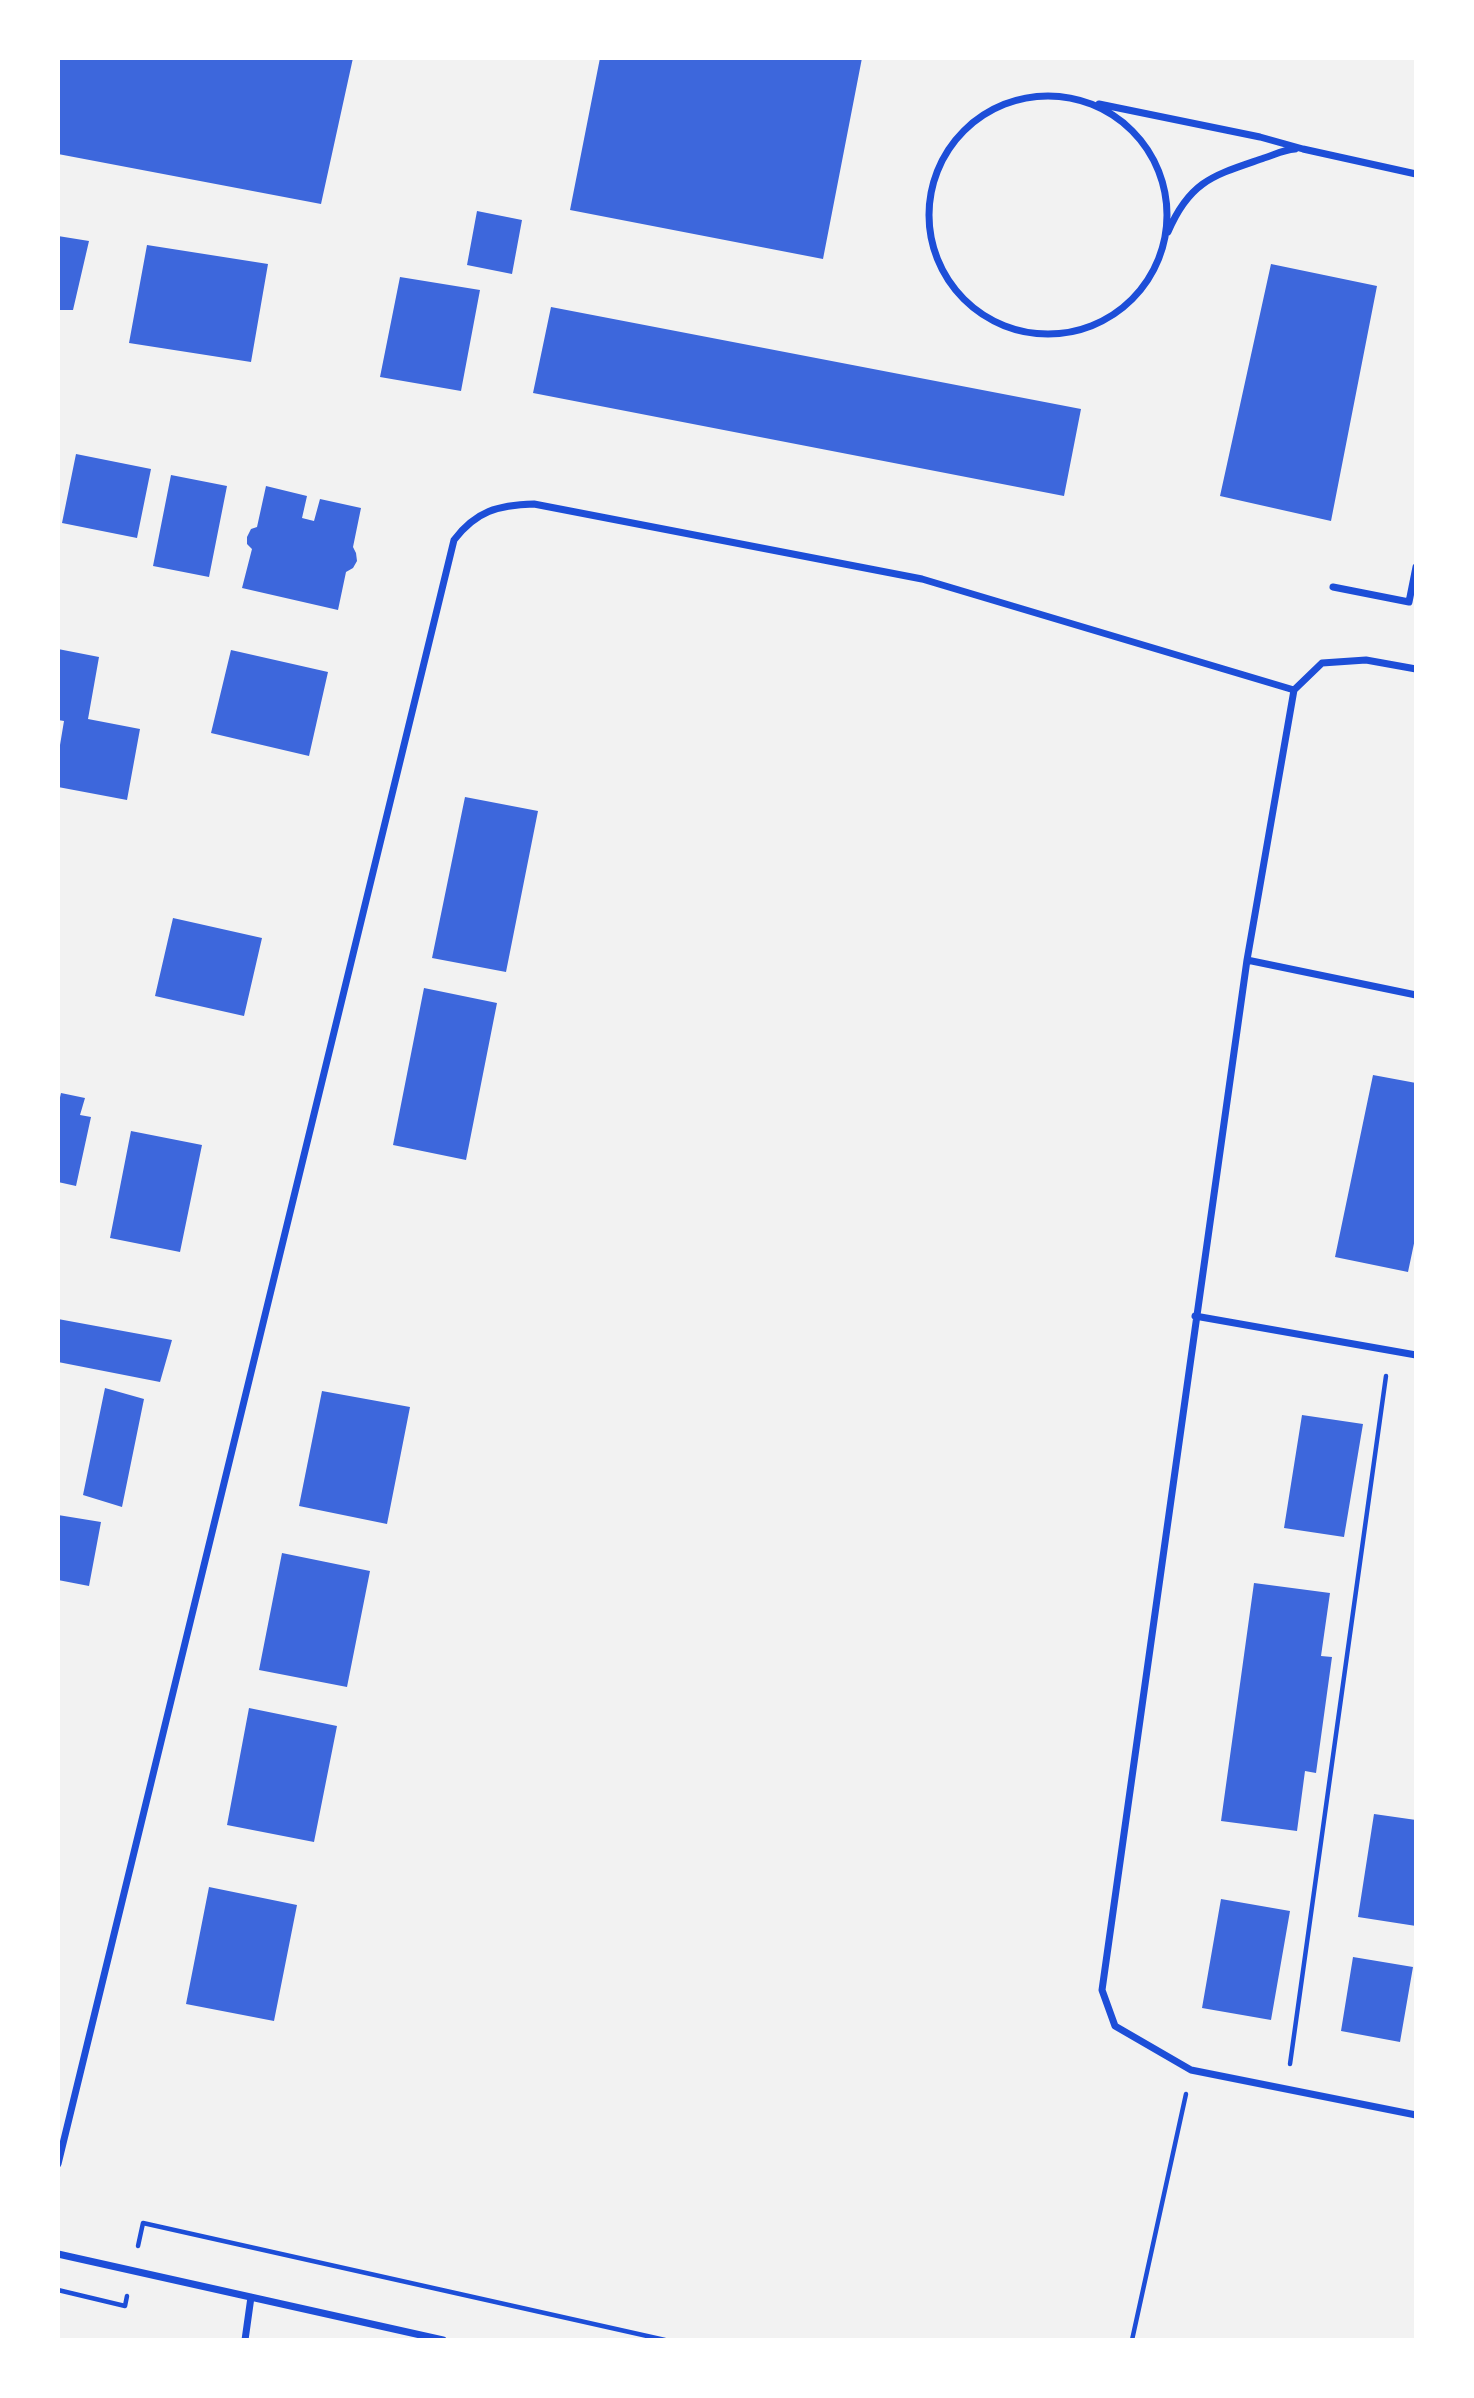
<!DOCTYPE html>
<html>
<head>
<meta charset="utf-8">
<style>
  body { margin:0 }
  #map { position:relative; width:1474px; height:2398px; overflow:hidden; background:#f2f2f2; font-family:"Source Sans 3",sans-serif }
  canvas { display:block }
  .frame { position:absolute; inset:0; border:60px solid #fff; pointer-events:none }
</style>
</head>
<body>
<div id="map">
<canvas width="1474" height="2398"></canvas>
<div class="frame"></div>
</div>
<script>
const g = document.querySelector('canvas').getContext('2d');
g.lineJoin = 'round';
function fillPath(path, color) {
  g.fillStyle = color;
  g.fill(path, 'evenodd');
}
function stroke(path, color, width, dash) {
  g.strokeStyle = color;
  g.lineWidth = width;
  g.lineCap = dash ? 'butt' : 'round';
  g.setLineDash(dash || []);
  g.stroke(path);
}
fillPath(new Path2D(`
  M 58,58 L 353,58 L 321,204 L 58,154 Z
  M 600,58 L 862,58 L 823,259 L 570,210 Z
  M 477,211 L 522,220 L 512,274 L 467,265 Z
  M 58,236 L 89,241 L 73,310 L 58,310 Z
  M 147,245 L 268,264 L 251,362 L 129,343 Z
  M 1271,264 L 1377,286 L 1331,521 L 1220,496 Z
  M 400,277 L 480,290 L 461,391 L 380,377 Z
  M 551,307 L 1081,409 L 1064,496 L 533,393 Z
  M 76,454 L 151,469 L 137,538 L 62,523 Z
  M 171,475 L 227,486 L 209,577 L 153,566 Z
  M 266,486 L 307,496 L 302,518 L 314,521 L 320,499 L 361,508 L 353,547 L 356,553 L 357,561 L 353,568 L 346,572 L 338,610 L 242,588 L 252,549 L 247,544 L 247,537 L 251,529 L 257,527 Z
  M 58,649 L 99,657 L 88,719 L 140,729 L 127,800 L 58,787 L 58,757 L 64,721 L 58,720 Z
  M 231,650 L 328,672 L 309,756 L 211,733 Z
  M 465,797 L 538,811 L 506,972 L 432,958 Z
  M 173,918 L 262,938 L 244,1016 L 155,996 Z
  M 424,988 L 497,1003 L 466,1160 L 393,1145 Z
  M 1373,1075 L 1416,1083 L 1416,1234 L 1408,1272 L 1335,1257 Z
  M 61,1093 L 85,1098 L 80,1115 L 91,1117 L 76,1186 L 58,1182 L 58,1106 Z
  M 131,1131 L 202,1145 L 180,1252 L 110,1238 Z
  M 58,1319 L 172,1340 L 160,1382 L 58,1362 Z
  M 105,1388 L 144,1399 L 122,1507 L 83,1495 Z
  M 322,1391 L 410,1407 L 387,1524 L 299,1506 Z
  M 1302,1415 L 1363,1424 L 1344,1537 L 1284,1528 Z
  M 58,1515 L 101,1522 L 89,1586 L 58,1580 Z
  M 282,1553 L 370,1571 L 347,1687 L 259,1670 Z
  M 1254,1583 L 1330,1593 L 1321,1656 L 1332,1657 L 1316,1773 L 1305,1771 L 1297,1831 L 1221,1821 Z
  M 249,1708 L 337,1726 L 314,1842 L 227,1825 Z
  M 1374,1814 L 1416,1820 L 1416,1926 L 1358,1917 Z
  M 209,1887 L 297,1905 L 274,2021 L 186,2004 Z
  M 1221,1899 L 1290,1911 L 1271,2020 L 1202,2008 Z
  M 1353,1957 L 1413,1967 L 1400,2042 L 1341,2031 Z`), '#3d67dc');
stroke(new Path2D(`
  M 1290,2064 L 1386,1376
  M 138,2246 L 143,2223 L 665,2340
  M 58,2290 L 125,2306 L 127,2296
  M 1132,2340 L 1186,2094`), '#1d4ed8', 4.5);
stroke(new Path2D(`
  M929 215a119 119 0 1 1 238 0a119 119 0 1 1-238 0Z
  M 1099,104 L 1260,137 L 1303,149 L 1416,174
  M 1168,232 C 1190,180 1215,175 1264,158 C 1274,155 1283,150 1295,149
  M 1333,587 L 1409,602 L 1416,567
  M 1294,690 L 1247,960 L 1102,1990 L 1115,2026 L 1191,2070 L 1416,2115
  M 1247,960 L 1416,995
  M 1195,1316 L 1416,1355
  M 58,2164 L 454,540 C 476,511 498,505 534,504 L 922,579 L 1294,690 L 1322,663 L 1366,660 L 1416,669
  M 58,2254 L 443,2340
  M 245,2340 L 251,2297`), '#1d4ed8', 7);
</script>
</body>
</html>
